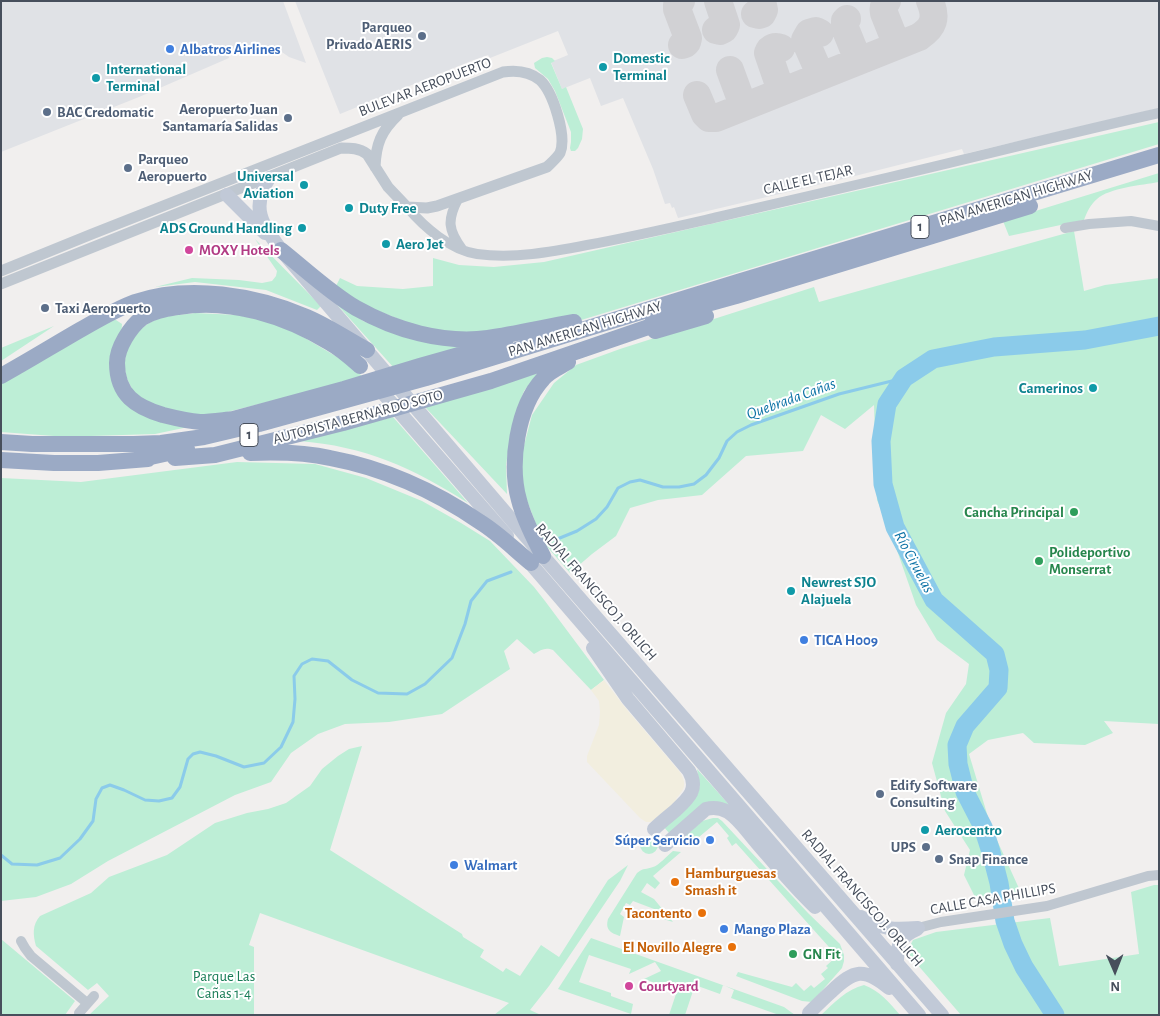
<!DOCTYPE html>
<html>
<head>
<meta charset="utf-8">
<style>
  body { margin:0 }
  #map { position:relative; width:1160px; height:1016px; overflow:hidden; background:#f1efee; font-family:"Alegreya Sans",sans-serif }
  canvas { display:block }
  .frame { position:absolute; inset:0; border:2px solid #474f5c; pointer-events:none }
  .north { position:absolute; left:1090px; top:946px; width:50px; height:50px; -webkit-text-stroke:4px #fff; paint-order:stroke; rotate:179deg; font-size:14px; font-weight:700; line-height:20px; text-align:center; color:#474f5c }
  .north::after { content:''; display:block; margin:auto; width:18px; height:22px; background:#474f5c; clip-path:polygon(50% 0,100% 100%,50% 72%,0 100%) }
</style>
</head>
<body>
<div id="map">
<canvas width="1160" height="1016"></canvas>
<div class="frame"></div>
<div class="north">N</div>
</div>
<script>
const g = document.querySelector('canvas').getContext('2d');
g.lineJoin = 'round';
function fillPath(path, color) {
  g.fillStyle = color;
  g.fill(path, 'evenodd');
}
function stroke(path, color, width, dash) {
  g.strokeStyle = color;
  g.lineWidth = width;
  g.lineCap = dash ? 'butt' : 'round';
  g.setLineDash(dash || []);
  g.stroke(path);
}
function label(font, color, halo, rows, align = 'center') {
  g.font = font + ' "Alegreya Sans",sans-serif';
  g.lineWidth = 4;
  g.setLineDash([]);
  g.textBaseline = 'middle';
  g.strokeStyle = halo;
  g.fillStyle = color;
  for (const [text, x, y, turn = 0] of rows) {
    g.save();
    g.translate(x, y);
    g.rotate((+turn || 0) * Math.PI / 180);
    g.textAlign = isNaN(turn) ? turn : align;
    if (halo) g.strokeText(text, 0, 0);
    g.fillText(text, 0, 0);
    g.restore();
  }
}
fillPath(new Path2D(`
  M 1,1 L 283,1 L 306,63 L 289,57 L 279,50 L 274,54 L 227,50 L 229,58 L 139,97 L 1,152 Z
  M 295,1 L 1159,1 L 1159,108 L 964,154 L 962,149 L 847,178 L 678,218 L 674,207 L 672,208 L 670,203 L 665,204 L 653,169 L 623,98 L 601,106 L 590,78 L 562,89 L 551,62 L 568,55 L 558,31 L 490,58 L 488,55 L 471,61 L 340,114 Z`), '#e0e2e6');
fillPath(new Path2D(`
  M 547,57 L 552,58 L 555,61 L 551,63 L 562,89 L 566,87 L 583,129 L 582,139 L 578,148 L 575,151 L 571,151 L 570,148 L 571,142 L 571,132 L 555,91 L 548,79 L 535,68 L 534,63 L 542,58 Z
  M 1159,122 L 1159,144 L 555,328 L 508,335 L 432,332 L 363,305 L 335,288 L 340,278 L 357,286 L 403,289 L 433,286 L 433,258 L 459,265 L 494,267 L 544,262 Z
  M 1159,173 L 1159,182 C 1142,185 1109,188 1097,199 C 1090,205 1087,212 1084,220 L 1009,236 L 1003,221 Z
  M 1074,231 L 1084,291 L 1105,285 L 1159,278 L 1159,724 L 1104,721 L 1113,733 L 1085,745 L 1034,743 L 1023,733 L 988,740 L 969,754 L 991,827 L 1022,895 L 979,905 L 964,875 L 970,850 L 945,811 L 932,763 L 946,713 L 966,684 L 969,664 L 937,640 L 916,605 L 892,536 L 877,500 L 874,405 L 845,429 L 821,415 L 803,451 L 746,456 L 702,495 L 658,500 L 630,508 L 616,536 L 592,554 L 570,573 L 543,542 L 521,485 L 522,453 L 532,415 L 554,383 L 576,365 L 620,349 L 814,287 L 819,302 Z
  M 255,239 L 321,306 L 317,310 L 266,290 L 195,282 L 155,287 L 192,278 L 239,280 L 262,283 L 272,281 L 276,276 L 277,271 Z
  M 317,285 L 363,321 L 390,331 L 470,346 L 394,368 L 342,310 Z
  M 195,313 L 238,315 L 283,325 L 349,364 L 364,378 L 211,416 C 190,415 150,408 135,393 C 132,390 131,386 129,383 C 118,360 130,332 153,321 C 165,315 182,315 195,313 Z
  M 109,320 L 116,320 L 122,324 L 117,391 L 193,426 L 155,434 L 91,436 L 54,436 L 1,432 L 1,383 Z
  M 54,326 L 1,361 L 1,348 Z
  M 538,373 L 524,391 L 516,413 L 510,439 L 506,465 L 507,494 L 425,407 Z
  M 393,417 L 468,503 C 413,468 365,446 299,441 Z
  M 237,462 L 315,464 L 366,478 L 422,501 L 461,523 L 490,541 L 534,587 L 545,601 L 604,680 L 591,690 L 553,650 C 545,647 541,650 534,654 L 517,639 L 504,651 L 510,669 L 442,714 L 389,722 L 345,724 L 318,734 L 291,753 L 271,782 L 235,795 L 108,861 L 71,884 L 36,897 L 1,901 L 1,478 L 81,482 Z
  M 362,746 L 330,850 L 462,934 L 463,937 L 484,950 L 480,957 L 503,972 L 506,968 L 520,976 L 541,945 L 559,957 L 608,880 L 628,865 L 620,881 L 549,986 L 530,1010 L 541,1015 L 494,1015 L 509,1003 L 260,913 L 249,945 L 254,947 L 254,1015 L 89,1015 L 109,996 L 97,983 L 88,990 L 36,946 C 33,935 32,925 40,916 L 91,893 L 109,877 L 167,855 L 215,823 L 247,813 L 268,809 L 286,803 L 310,786 L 322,769 L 338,756 L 349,749 Z
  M 697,769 L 733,809 L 724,806 L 669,833 L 663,826 C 673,817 697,803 699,789 C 700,782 698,776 697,769 Z
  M 713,818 L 718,818 L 722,821 L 808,913 L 840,944 L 844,955 L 844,961 L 842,968 L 812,1002 L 802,1001 L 736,976 L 738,972 L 792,987 L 796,983 L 804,991 L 811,985 L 814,988 L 825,979 L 821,974 L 828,968 L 826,966 L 837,956 L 736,843 L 732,846 L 727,838 L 729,836 L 717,822 L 693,842 L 690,841 L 686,835 L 702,821 Z
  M640 845a9 9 0 1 1 18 0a9 9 0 1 1-18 0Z
  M 673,851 L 681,852 L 653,876 L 660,883 L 655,889 L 647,883 L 641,892 L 654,899 L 673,922 L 660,918 L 662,912 L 633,901 L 630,905 L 626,903 L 620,914 L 624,917 L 620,936 C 611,933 605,930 608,919 L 637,873 C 644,867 646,870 653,867 C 658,866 668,855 673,851 Z
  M 1154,885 L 1159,885 L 1159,1015 L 961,1015 L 910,956 L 909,948 L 913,940 L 936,932 L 1050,918 L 1059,966 L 1139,954 L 1131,892 Z
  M 591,938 L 784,1007 L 795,1015 L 779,1015 L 731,998 L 734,990 L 723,985 L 720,994 L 695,985 L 685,1015 L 669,1015 L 677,991 L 644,979 L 661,971 L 655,962 L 629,974 L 631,969 L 589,955 L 579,982 L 611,993 L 611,996 L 633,1004 L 631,1014 L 558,989 Z
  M 1,939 L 75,1001 L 65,1015 L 1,1015 Z
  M 864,985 C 880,991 889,1002 900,1015 L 821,1015 C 834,1003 847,989 864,985 Z`), '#bdeed6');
fillPath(new Path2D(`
  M 604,680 L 628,711 L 680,772 C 687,785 685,788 676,799 L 678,801 L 651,822 L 646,822 L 640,818 L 587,762 L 587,756 L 599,725 L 600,712 L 599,701 L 591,690 Z`), '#f2eedf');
stroke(new Path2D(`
  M 555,540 L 577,531 L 596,519 L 607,507 L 618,488 L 630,482 L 640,480 L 663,487 L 679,487 L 694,484 L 706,475 L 719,458 L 727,441 L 737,432 L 751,425 L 839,394 L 904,378
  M 1,855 L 12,864 L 37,865 L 60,858 L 80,839 L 93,821 L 96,799 L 102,788 L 110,785 L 124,790 L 145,800 L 159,801 L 172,798 L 180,787 L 188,759 L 193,754 L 200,752 L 216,756 L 244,767 L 264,763 L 281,747 L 293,722 L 295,699 L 294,676 L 302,664 L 312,659 L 328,661 L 352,680 L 378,693 L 407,694 L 425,684 L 452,658 L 465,624 L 471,601 L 487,581 L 511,572`), '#8bcbea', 3);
stroke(new Path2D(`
  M 1055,1015 L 1024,967 L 1013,944 L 1005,921 L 999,883 L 991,852 L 983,827 L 965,792 L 958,764 L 957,745 L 965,726 L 998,688 L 999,670 L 995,654 L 934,600 L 895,527 L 883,484 L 881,441 L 887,404 L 904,378 L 933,359 L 994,347 L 1085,340 L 1159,326`), '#8bcbea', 19);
stroke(new Path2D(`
  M 681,1 L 677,5 L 677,9 L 688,38 L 687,42 L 685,44 L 682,45
  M 887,1 C 883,5 883,8 884,13 L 894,38 L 897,42 L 902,43
  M 755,14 L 759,15 L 762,14 L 764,10 L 762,1
  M 847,19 L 845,21 L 845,28 L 856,55 L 864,59
  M 716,30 L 720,31 L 724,29 L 726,25 L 718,1
  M 820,33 L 816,31 L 809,33 L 805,40 L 819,72 L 823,73 L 827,73
  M 781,48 C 775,46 770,47 768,53 L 778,82 L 783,88 L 787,89
  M 730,70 L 741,100 L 745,103 L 749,104
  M 697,95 L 705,114 L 709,118 L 716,118 L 919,37 C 934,27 937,18 930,1`), '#d1d1d4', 28);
stroke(new Path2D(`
  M 458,199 C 447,220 448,230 462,249
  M 407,207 C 424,227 450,250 477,254 C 514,259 551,252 587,245 C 631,237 674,227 718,217 C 775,204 833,190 890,177 C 980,156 1069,133 1159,113
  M 1065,228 L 1089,224 L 1131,221 L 1159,226
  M 918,928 L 941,922 L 1047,906 L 1148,876 L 1159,875
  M 21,941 L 25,948 L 31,956 L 87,1003
  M 79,1013 L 94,996`), '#bfc7d0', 10);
stroke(new Path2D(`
  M 375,167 C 376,144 381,131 398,115
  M 1,271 L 92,234 L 503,72 C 516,70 529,71 540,80 C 553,92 567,136 560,153 C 557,158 551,163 547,167 L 437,206 L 427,208 L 407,207 L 388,187 L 367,154 C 359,148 351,148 341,148 L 1,284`), '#bfc7d0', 11);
stroke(new Path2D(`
  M 269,178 C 250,208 262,224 281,250 L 522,532 L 942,1015
  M 227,195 L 265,233
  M 375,384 L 507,536
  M 524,556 L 919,1015
  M 593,648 L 628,699 L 689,771 C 699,789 689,798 676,810 C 669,816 661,822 654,829
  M 665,845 L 706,809 C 713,807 721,808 728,812 C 740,820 748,833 757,843 C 776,865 794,887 815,907
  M 861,917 C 884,930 893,930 918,928
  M 897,964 C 897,944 899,937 917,929
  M 809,1013 C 816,1006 824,998 832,991 C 854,970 864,967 889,988`), '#c1c9d7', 14);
stroke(new Path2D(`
  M 281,250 C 305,269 329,292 356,308 C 395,330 443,344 488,338 C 516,334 545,327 574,322
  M 653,319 L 736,296 L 1030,206
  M 655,331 L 706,316
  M 1,376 C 28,361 54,345 80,330 C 98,320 116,309 135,302 C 189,284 255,295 307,317 C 328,326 347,339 367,350
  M 234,419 C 223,420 211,422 200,422 C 187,421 175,418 163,415 C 136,407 117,395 117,363 C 117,348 130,327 142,318 C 153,311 166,309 178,307 C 230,298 286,316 330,343 C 341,349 351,358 360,366
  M 226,421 L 344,389 L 420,366 L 505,342
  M 1,442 L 32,444 L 134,444 L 161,443 L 204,437 L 259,424 L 426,378 L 738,282 L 1159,155
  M 250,453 C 276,452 304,452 330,458 C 383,468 435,491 480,522 C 498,533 514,549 531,563
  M 175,458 L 215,455 L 343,423 L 491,381 L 666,321
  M 1,460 L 54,463 L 98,463 L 148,459
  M 137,460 L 187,449
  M 543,556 C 534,538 524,520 519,500 C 509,464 517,407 543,379 C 549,371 560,367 568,362`), '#9baac5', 16);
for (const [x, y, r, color] of [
  [422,36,5,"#5c6f8a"],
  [170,49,5,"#3f7fe0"],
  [603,67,5,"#0f9aa8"],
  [96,78,5,"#0f9aa8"],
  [47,112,5,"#5c6f8a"],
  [288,118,5,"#5c6f8a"],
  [128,168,5,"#5c6f8a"],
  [304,185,5,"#0f9aa8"],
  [349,208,5,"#0f9aa8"],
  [302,228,5,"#0f9aa8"],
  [386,244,5,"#0f9aa8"],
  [189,250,5,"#d1479c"],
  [45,308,5,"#5c6f8a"],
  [1093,388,5,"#0f9aa8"],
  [1074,512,5,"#2e9e5b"],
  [1039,561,5,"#2e9e5b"],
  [791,591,5,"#0f9aa8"],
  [804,640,5,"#3f7fe0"],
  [880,794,5,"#5c6f8a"],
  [925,830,5,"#0f9aa8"],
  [710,840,5,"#3f7fe0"],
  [926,847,5,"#5c6f8a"],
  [939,859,5,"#5c6f8a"],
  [454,865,5,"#3f7fe0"],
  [675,882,5,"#e8710a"],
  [702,913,5,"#e8710a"],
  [724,929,5,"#3f7fe0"],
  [732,947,5,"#e8710a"],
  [793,954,5,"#2e9e5b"],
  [629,986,5,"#d1479c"]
]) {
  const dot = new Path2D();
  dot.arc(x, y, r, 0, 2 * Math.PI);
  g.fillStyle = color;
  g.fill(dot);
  stroke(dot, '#fff', 2);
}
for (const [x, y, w] of [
  [920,227,18],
  [249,435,18]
]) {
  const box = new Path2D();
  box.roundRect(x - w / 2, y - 11.5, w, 23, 4);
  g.fillStyle = '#fff';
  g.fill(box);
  stroke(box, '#474f5c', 1);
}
label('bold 14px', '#474f5c', null, [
  ["1",920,227],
  ["1",249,435]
]);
label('bold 15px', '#4e5e75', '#fff', [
  ["Parqueo",412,27,"right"],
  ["Privado AERIS",412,44,"right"],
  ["Aeropuerto Juan",278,109,"right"],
  ["Santamaría Salidas",278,126,"right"],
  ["BAC Credomatic",57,112],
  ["Parqueo",138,159],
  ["Aeropuerto",138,176],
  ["Taxi Aeropuerto",55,308],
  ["Edify Software",890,785],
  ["Consulting",890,802],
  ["UPS",916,847,"right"],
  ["Snap Finance",949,859]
], 'left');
label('bold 15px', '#366cbe', '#fff', [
  ["Albatros Airlines",180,49],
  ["TICA H009",814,640],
  ["Súper Servicio",700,840,"right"],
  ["Walmart",464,865],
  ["Mango Plaza",734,929]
], 'left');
label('bold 15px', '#0d838f', '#fff', [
  ["Domestic",613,58],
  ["Terminal",613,75],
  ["International",106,69],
  ["Terminal",106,86],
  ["Universal",294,176,"right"],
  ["Aviation",294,193,"right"],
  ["Duty Free",359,208],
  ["ADS Ground Handling",292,228,"right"],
  ["Aero Jet",396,244],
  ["Camerinos",1083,388,"right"],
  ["Newrest SJO",801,582],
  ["Alajuela",801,599],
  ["Aerocentro",935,830]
], 'left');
label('15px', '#474f5c', '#fff', [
  ["BULEVAR AEROPUERTO",425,87,-21],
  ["CALLE EL TEJAR",808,180,-13],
  ["PAN AMERICAN HIGHWAY",1016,198,-17],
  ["PAN AMERICAN HIGHWAY",585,329,-17],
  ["AUTOPISTA BERNARDO SOTO",358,417,-15],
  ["RADIAL FRANCISCO J. ORLICH",596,592,49],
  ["RADIAL FRANCISCO J. ORLICH",862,898,49],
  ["CALLE CASA PHILLIPS",993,899,-10]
]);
label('bold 15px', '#b23c85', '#fff', [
  ["MOXY Hotels",199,250],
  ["Courtyard",639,986]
], 'left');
label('bold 15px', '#27864d', '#fff', [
  ["Cancha Principal",1064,512,"right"],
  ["Polideportivo",1049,552],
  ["Monserrat",1049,569],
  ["GN Fit",803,954]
], 'left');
label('bold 15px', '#c56008', '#fff', [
  ["Hamburguesas",685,873,"left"],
  ["Smash it",685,890,"left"],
  ["Tacontento",692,913],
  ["El Novillo Alegre",722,947]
], 'right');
label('15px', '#187c56', '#fff', [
  ["Parque Las",224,976],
  ["Cañas 1-4",224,993]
]);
label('italic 16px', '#0f74a7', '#fff', [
  ["Quebrada Cañas",791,399,-20],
  ["Río Ciruelas",914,562,62]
]);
</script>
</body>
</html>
